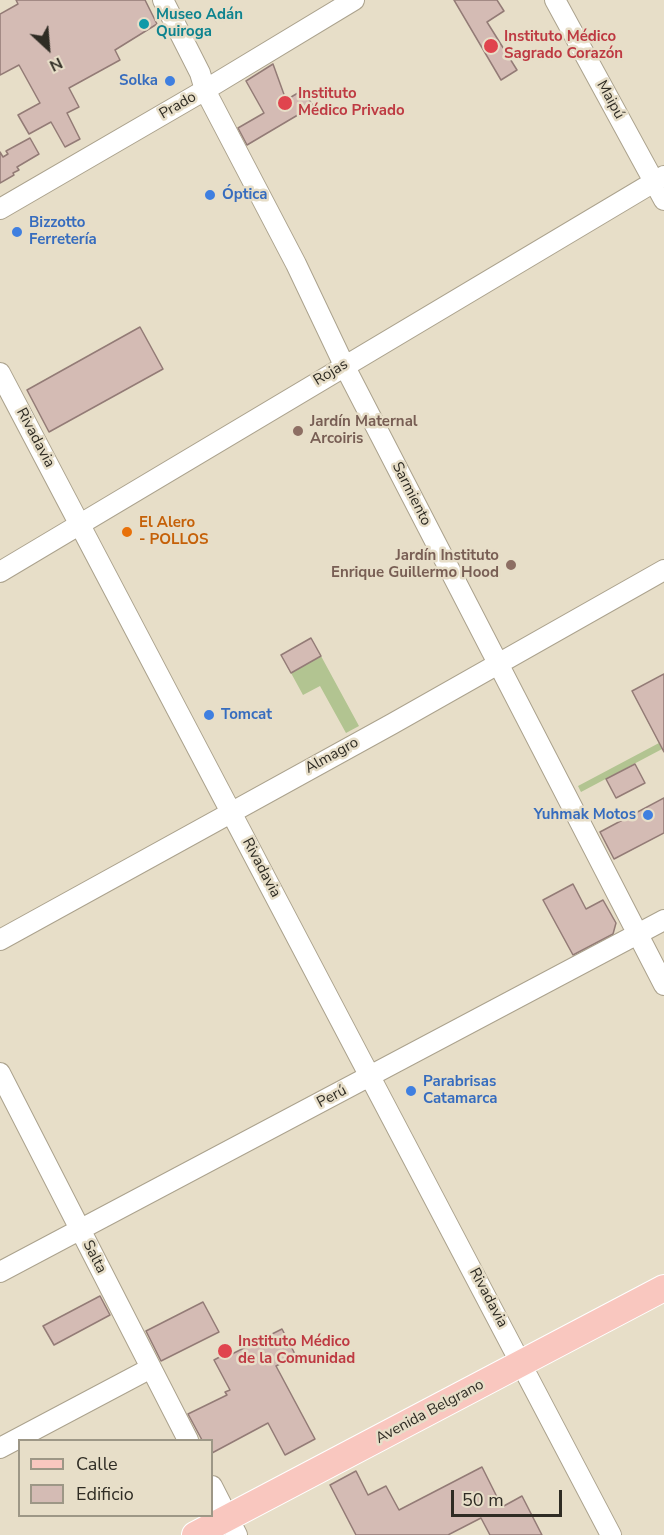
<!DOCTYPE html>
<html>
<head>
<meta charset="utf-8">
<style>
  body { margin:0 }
  #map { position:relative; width:664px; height:1535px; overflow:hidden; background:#e7dec8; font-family:"Nunito Sans",sans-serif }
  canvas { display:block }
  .legend { position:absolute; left:18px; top:1439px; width:195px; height:78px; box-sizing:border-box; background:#e7dec8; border:2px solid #9d9786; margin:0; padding:8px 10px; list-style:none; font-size:18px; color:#2f2c24 }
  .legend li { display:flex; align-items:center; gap:12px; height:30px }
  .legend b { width:30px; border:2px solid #9d9786 }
  .north { position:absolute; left:18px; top:18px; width:60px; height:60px; -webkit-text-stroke:4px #e7dec8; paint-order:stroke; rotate:154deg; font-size:16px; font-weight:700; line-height:24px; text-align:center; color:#2f2c24 }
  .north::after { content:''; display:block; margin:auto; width:21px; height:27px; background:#2f2c24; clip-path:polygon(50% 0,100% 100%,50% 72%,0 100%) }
  .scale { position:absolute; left:451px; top:1490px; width:111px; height:27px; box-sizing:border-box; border:3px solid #2f2c24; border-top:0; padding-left:8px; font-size:18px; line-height:21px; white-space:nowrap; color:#2f2c24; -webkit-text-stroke:4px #e7dec8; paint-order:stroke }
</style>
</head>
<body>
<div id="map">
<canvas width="664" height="1535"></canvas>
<ul class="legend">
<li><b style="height:8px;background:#f9c7bf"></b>Calle</li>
<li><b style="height:16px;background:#d4bbb4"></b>Edificio</li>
</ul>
<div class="north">N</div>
<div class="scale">50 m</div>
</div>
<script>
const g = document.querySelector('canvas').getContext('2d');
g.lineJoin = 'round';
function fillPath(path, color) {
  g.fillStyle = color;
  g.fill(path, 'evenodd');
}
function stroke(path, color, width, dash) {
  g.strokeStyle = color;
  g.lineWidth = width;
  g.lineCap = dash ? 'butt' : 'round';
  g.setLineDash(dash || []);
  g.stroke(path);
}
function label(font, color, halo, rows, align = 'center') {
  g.font = font + ' "Nunito Sans",sans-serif';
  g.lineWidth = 5;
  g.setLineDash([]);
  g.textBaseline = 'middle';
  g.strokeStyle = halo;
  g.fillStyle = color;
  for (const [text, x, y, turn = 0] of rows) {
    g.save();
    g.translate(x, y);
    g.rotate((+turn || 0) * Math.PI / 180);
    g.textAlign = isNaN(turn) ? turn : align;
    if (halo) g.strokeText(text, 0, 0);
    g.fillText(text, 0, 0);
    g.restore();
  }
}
fillPath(new Path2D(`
  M 321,656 L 359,726 L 346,733 L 320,686 L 303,695 L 291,673 Z
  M 664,674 L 664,748 L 581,792 L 578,786 L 659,743 L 632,691 Z`), '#b2c491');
const building = new Path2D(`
  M 16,0 L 145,0 L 157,24 L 115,50 L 120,60 L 69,88 L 79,107 L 67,113 L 80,139 L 65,147 L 51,122 L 29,134 L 18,115 L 40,103 L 19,65 L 0,75 L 0,14 L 18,4 Z
  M 454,0 L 497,0 L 504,11 L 487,22 L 517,70 L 501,80 Z
  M 273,64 L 286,100 L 303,90 L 313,106 L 247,145 L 238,128 L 264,113 L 246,81 Z
  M 30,138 L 39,154 L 17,167 L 19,170 L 13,173 L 14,175 L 0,183 L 0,152 L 3,157 L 8,154 L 6,151 Z
  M 140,327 L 163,369 L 49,432 L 27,390 Z
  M 311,638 L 321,656 L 291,673 L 281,655 Z
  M 664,674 L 664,752 L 632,691 Z
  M 635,764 L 645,783 L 616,798 L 606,779 Z
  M 664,798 L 664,833 L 614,859 L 600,832 Z
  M 573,884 L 586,909 L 603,900 L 616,923 L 613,934 L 573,955 L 543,900 Z
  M 100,1296 L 110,1315 L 54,1345 L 43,1326 Z
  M 203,1302 L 219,1332 L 161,1361 L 146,1331 Z
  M 282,1329 L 296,1356 L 276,1366 L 315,1439 L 285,1455 L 268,1423 L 212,1453 L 212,1440 L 202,1440 L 188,1414 L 227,1395 L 225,1392 L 230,1390 L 214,1360 L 229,1352 L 230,1355 Z
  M 482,1467 L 502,1507 L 522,1496 L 542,1535 L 490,1535 L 481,1518 L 448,1535 L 356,1535 L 330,1485 L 356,1471 L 368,1495 L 386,1486 L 399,1510 Z`);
fillPath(building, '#d4bbb4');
stroke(building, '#937b76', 1.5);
const minor = new Path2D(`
  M 163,0 L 200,73 L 205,90 L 296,264 L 344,365 L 664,985
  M 555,0 L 664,200
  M 0,209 L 205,90 L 354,0
  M 0,373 L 611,1535
  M 0,572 L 664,176
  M 0,940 L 392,724 L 664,570
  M 0,1073 L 188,1440
  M 0,1272 L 664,920
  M 0,1448 L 151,1368
  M 212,1486 L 237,1535`);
const major = new Path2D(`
  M 195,1535 L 664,1288`);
stroke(minor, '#aba28d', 22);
stroke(major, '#fff', 28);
stroke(minor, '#fff', 20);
stroke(major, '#f9c7bf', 26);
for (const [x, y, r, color] of [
  [144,24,6,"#0f9aa8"],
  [491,46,8,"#e0444e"],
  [170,81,6,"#3f7fe0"],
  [285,103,8,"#e0444e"],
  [210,195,6,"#3f7fe0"],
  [17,232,6,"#3f7fe0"],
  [298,431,6,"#8d6e63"],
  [127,532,6,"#e8710a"],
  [511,565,6,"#8d6e63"],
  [209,715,6,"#3f7fe0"],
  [648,815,6,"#3f7fe0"],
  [411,1091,6,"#3f7fe0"],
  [225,1351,8,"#e0444e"]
]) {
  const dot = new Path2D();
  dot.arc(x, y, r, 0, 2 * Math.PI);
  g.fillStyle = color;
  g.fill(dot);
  stroke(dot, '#e7dec8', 2);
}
label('bold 15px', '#0d838f', '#e7dec8', [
  ["Museo Adán",156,15],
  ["Quiroga",156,32]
], 'left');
label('bold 15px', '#be3a42', '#e7dec8', [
  ["Instituto Médico",504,37],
  ["Sagrado Corazón",504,54],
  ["Instituto",298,94],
  ["Médico Privado",298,111],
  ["Instituto Médico",238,1342],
  ["de la Comunidad",238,1359]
], 'left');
label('bold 15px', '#366cbe', '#e7dec8', [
  ["Solka",158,81,"right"],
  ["Óptica",222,195],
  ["Bizzotto",29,223],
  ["Ferretería",29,240],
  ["Tomcat",221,715],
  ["Yuhmak Motos",636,815,"right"],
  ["Parabrisas",423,1082],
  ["Catamarca",423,1099]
], 'left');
label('15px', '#2f2c24', '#e7dec8', [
  ["Maipú",610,100,61],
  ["Prado",178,106,-30],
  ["Rojas",331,373,-31],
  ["Rivadavia",35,438,62],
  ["Sarmiento",411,494,63],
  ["Almagro",332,756,-29],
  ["Rivadavia",261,868,62],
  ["Perú",332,1097,-28],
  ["Salta",94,1257,63],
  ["Rivadavia",488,1298,62],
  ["Avenida Belgrano",430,1412,-28]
]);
label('bold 15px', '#785e54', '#e7dec8', [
  ["Jardín Maternal",310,422],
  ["Arcoiris",310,439],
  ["Jardín Instituto",499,556,"right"],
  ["Enrique Guillermo Hood",499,573,"right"]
], 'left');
label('bold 15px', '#c56008', '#e7dec8', [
  ["El Alero",139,523],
  ["- POLLOS",139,540]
], 'left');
</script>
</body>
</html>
